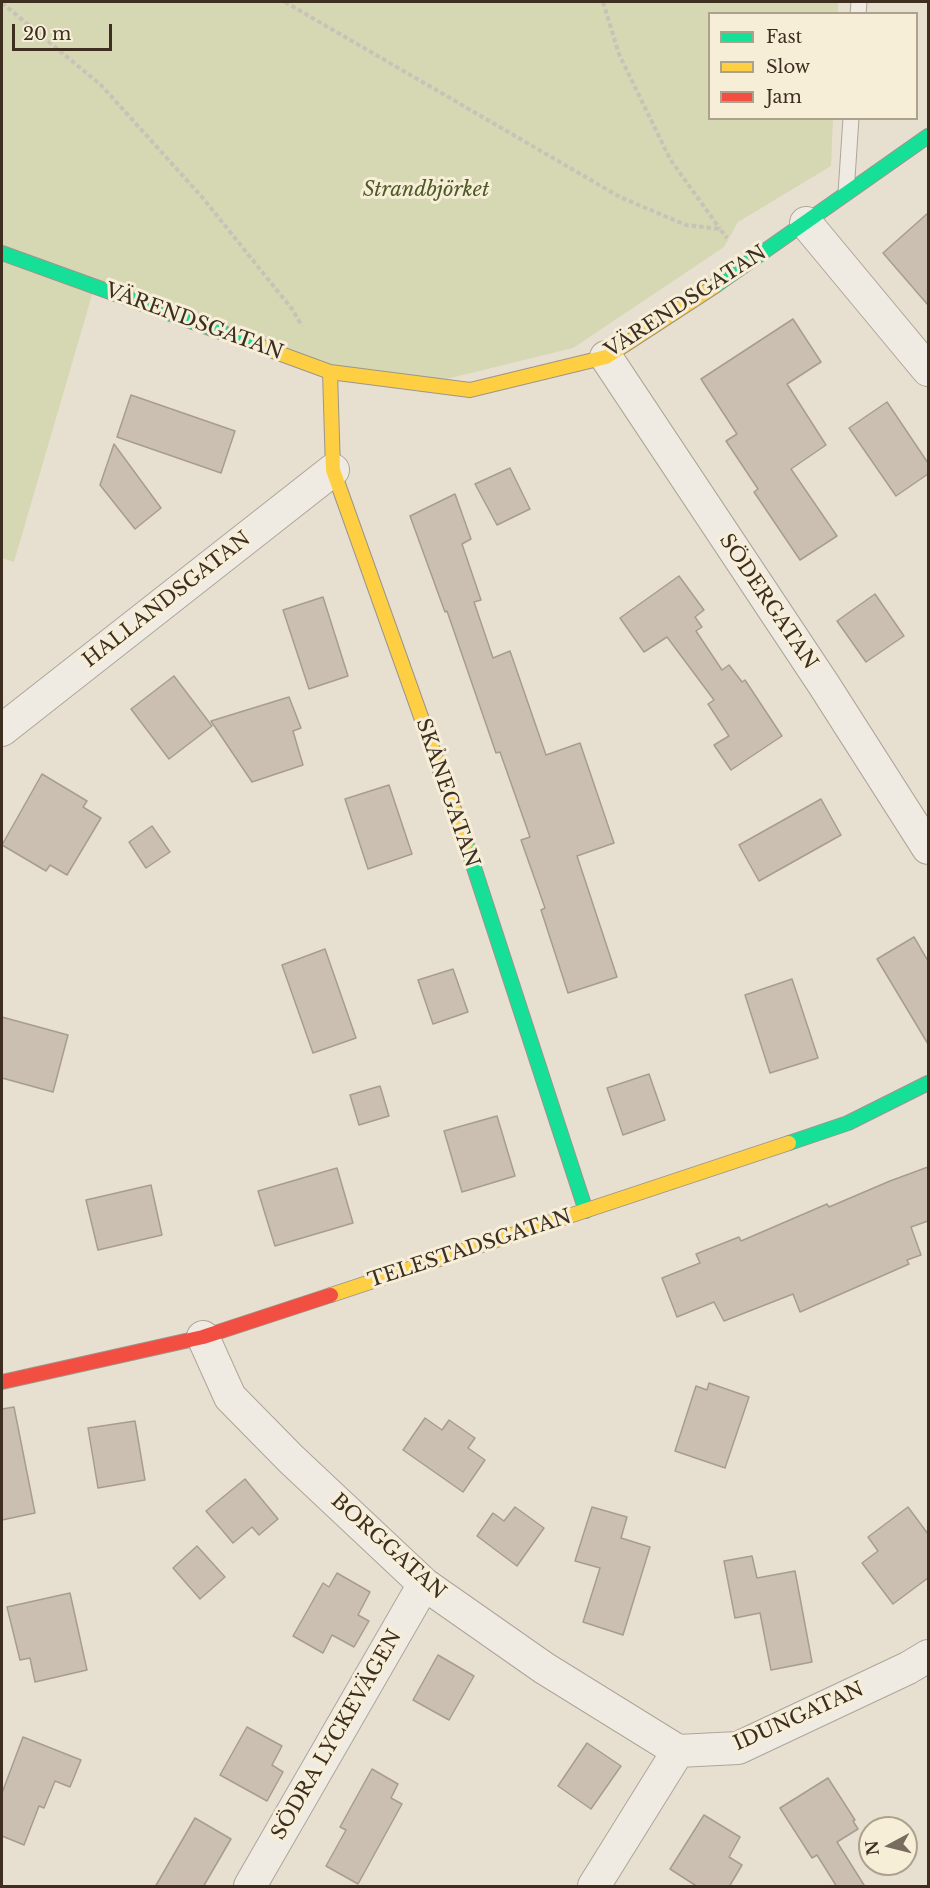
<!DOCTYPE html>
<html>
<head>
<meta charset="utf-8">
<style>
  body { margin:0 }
  #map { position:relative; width:930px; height:1888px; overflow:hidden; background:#e7e0d1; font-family:"Libre Baskerville",serif }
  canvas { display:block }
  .frame { position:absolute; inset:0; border:3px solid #3d2e20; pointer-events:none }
  .legend { position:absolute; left:708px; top:12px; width:210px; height:108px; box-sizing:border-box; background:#f7eed8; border:2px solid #ada18e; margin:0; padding:8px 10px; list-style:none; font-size:18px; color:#3d2e20 }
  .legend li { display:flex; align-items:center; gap:12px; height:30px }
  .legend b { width:30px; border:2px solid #ada18e }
  .north { position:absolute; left:858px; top:1816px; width:60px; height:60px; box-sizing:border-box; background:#f7eed8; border:2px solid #ada18e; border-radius:50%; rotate:263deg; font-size:16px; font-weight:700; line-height:24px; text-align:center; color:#3d2e20 }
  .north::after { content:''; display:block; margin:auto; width:21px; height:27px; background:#786c5e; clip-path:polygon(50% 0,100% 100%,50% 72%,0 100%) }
  .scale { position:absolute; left:12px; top:24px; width:100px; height:27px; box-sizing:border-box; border:3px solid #3d2e20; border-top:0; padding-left:8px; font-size:18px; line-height:21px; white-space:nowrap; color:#3d2e20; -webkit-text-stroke:4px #f7eed8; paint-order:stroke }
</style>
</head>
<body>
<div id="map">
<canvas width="930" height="1888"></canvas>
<div class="frame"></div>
<ul class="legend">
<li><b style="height:8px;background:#16e098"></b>Fast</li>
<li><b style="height:8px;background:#ffcf43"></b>Slow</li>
<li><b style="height:8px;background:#f24e42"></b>Jam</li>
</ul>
<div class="north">N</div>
<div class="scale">20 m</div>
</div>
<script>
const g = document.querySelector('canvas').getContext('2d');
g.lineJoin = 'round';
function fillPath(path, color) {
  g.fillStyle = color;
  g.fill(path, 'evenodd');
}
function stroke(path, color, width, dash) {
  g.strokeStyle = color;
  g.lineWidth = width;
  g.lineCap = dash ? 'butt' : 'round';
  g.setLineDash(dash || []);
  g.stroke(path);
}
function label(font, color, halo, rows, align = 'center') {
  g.font = font + ' "Libre Baskerville",serif';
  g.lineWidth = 6;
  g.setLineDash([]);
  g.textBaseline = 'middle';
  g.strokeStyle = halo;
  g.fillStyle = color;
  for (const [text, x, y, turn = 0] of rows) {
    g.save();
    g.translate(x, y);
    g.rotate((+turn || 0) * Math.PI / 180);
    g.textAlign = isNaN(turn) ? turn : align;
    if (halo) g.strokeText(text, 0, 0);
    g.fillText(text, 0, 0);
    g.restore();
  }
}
fillPath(new Path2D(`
  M 2,2 L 838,2 L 838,13 L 710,14 L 710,118 L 833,119 L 831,166 L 738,222 L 724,247 L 573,348 L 438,381 L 337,369 L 94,288 L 14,562 L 2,558 Z`), '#d6d7b3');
const building = new Path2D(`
  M 928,213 L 928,305 L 883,253 Z
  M 793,319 L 821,362 L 787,384 L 826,445 L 791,469 L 837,536 L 800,560 L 754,492 L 758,489 L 726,441 L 737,434 L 701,379 Z
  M 131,395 L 235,431 L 221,473 L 117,437 Z
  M 887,402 L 928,463 L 928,474 L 896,496 L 849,428 Z
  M 114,444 L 161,508 L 135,529 L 100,485 Z
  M 510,468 L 530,509 L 497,525 L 475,484 Z
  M 455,494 L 471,539 L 462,544 L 481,600 L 474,602 L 493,658 L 510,651 L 546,755 L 580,743 L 614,843 L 577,856 L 617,977 L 568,993 L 541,910 L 545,908 L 521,840 L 530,837 L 500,752 L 496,753 L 447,611 L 445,612 L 410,516 Z
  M 679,576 L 704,610 L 695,617 L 702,627 L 696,631 L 722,670 L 729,665 L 742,682 L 745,680 L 782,736 L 731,770 L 714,745 L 729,736 L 708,704 L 714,700 L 667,637 L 644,652 L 620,618 Z
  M 875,594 L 904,636 L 866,662 L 837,621 Z
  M 323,597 L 348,676 L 309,689 L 283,610 Z
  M 174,676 L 212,726 L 169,759 L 131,709 Z
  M 289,697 L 301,728 L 293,731 L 303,765 L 252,782 L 211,721 Z
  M 42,774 L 87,801 L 83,807 L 101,818 L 67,875 L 50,865 L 46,871 L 2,845 Z
  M 389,785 L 412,854 L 368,869 L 345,799 Z
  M 821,799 L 841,835 L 759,881 L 739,845 Z
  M 152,826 L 170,852 L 146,868 L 129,842 Z
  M 914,937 L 928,961 L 928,1044 L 877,959 Z
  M 325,949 L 356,1038 L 313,1053 L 282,965 Z
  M 453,969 L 468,1012 L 433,1024 L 418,980 Z
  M 792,979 L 818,1058 L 770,1073 L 745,995 Z
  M 2,1017 L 68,1035 L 53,1092 L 2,1078 Z
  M 649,1074 L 665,1120 L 623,1135 L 607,1088 Z
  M 380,1086 L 389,1116 L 359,1125 L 350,1095 Z
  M 497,1116 L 515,1176 L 462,1192 L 444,1131 Z
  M 928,1167 L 928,1221 L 911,1227 L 921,1255 L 907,1260 L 909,1264 L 800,1312 L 793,1294 L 724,1321 L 714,1302 L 677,1317 L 662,1278 L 700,1263 L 696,1254 L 739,1237 L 741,1241 L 827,1204 L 829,1207 L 890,1181 Z
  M 337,1168 L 353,1223 L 275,1246 L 258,1191 Z
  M 151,1185 L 162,1235 L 98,1250 L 86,1200 Z
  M 709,1383 L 749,1397 L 725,1468 L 675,1451 L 696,1386 L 707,1390 Z
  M 14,1407 L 35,1513 L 2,1520 L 2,1409 Z
  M 425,1418 L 442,1430 L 449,1420 L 475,1438 L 468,1448 L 485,1460 L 463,1492 L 403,1450 Z
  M 135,1421 L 145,1480 L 98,1488 L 88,1428 Z
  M 245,1479 L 278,1519 L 259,1535 L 252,1527 L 233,1543 L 206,1511 Z
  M 515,1507 L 544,1528 L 517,1566 L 477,1536 L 493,1513 L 504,1521 Z
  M 592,1507 L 627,1517 L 621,1538 L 650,1547 L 623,1635 L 583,1622 L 600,1568 L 575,1561 Z
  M 908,1507 L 928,1534 L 928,1578 L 893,1604 L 862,1563 L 878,1551 L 868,1537 Z
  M 197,1546 L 225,1577 L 200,1599 L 173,1568 Z
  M 752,1556 L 757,1578 L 795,1571 L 812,1662 L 771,1670 L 760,1613 L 735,1618 L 724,1561 Z
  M 337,1573 L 370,1592 L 358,1615 L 369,1621 L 354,1647 L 332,1635 L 323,1653 L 293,1636 L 323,1583 L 329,1587 Z
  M 70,1593 L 87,1670 L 35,1682 L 30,1658 L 20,1660 L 7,1607 Z
  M 438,1655 L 474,1676 L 449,1720 L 413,1700 Z
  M 247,1727 L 282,1746 L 272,1765 L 283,1772 L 267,1801 L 220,1775 Z
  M 23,1737 L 81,1760 L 70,1787 L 55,1781 L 44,1808 L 39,1806 L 24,1845 L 2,1836 L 2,1793 Z
  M 587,1743 L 621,1766 L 591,1809 L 558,1786 Z
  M 372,1769 L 398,1784 L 391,1798 L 402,1804 L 358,1884 L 326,1866 L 346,1830 L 340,1827 Z
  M 828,1778 L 855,1820 L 853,1821 L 858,1829 L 837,1842 L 864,1885 L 862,1887 L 837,1887 L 817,1855 L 812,1858 L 780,1808 Z
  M 704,1815 L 740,1837 L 729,1857 L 742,1865 L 729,1887 L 698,1887 L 670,1869 Z
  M 195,1818 L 231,1839 L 203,1887 L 155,1887 Z`);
fillPath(building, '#cbbfb2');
stroke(building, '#a89c90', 1.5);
const lane = new Path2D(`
  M 858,14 L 859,2
  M 846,193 L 851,118`);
const street = new Path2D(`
  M 806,223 L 928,370
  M 606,357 L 824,685 L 928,848
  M 2,730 L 333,470
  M 203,1337 L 230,1397 L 291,1459 L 424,1584 L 544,1668 L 678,1751
  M 250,1886 L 424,1584
  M 594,1886 L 678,1751 L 738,1748 L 908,1668 L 928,1656`);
const fast = new Path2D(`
  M 2,253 L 262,347
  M 715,286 L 928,136
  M 466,843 L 586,1211
  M 789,1143 L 848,1123 L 928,1083`);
const slow = new Path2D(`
  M 262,347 L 330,372 L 470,390 L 606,357 L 715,286
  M 330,372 L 333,470 L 466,843
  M 331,1295 L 789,1143`);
const jam = new Path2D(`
  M 2,1382 L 203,1337 L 331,1295`);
stroke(lane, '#ada599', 17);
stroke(street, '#ada599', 34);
stroke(fast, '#9c958a', 16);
stroke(slow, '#9c958a', 16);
stroke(jam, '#9c958a', 16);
stroke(new Path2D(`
  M 285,2 L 620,197 L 686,225 L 720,229 L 727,238
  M 603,2 L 619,54 L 670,159 L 720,229
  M 2,3 L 101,85 L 202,197 L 292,309 L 302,326`), '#c8c2b9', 4, [4.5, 3]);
stroke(lane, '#efebe3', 15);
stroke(street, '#efebe3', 32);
stroke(fast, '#16e098', 14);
stroke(slow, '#ffcf43', 14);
stroke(jam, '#f24e42', 14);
label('italic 20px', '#4d5a26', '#f7eed8', [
  ["Strandbjörket",426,190]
]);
label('20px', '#3d2e20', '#f7eed8', [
  ["VÄRENDSGATAN",686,302,-33],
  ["VÄRENDSGATAN",194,322,20],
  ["HALLANDSGATAN",167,600,-38],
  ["SÖDERGATAN",768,602,56],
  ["SKÅNEGATAN",447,793,71],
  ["TELESTADSGATAN",470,1249,-18],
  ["BORGGATAN",388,1547,42],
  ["IDUNGATAN",799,1717,-24],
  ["SÖDRA LYCKEVÄGEN",337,1735,-60]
]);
</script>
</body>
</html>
